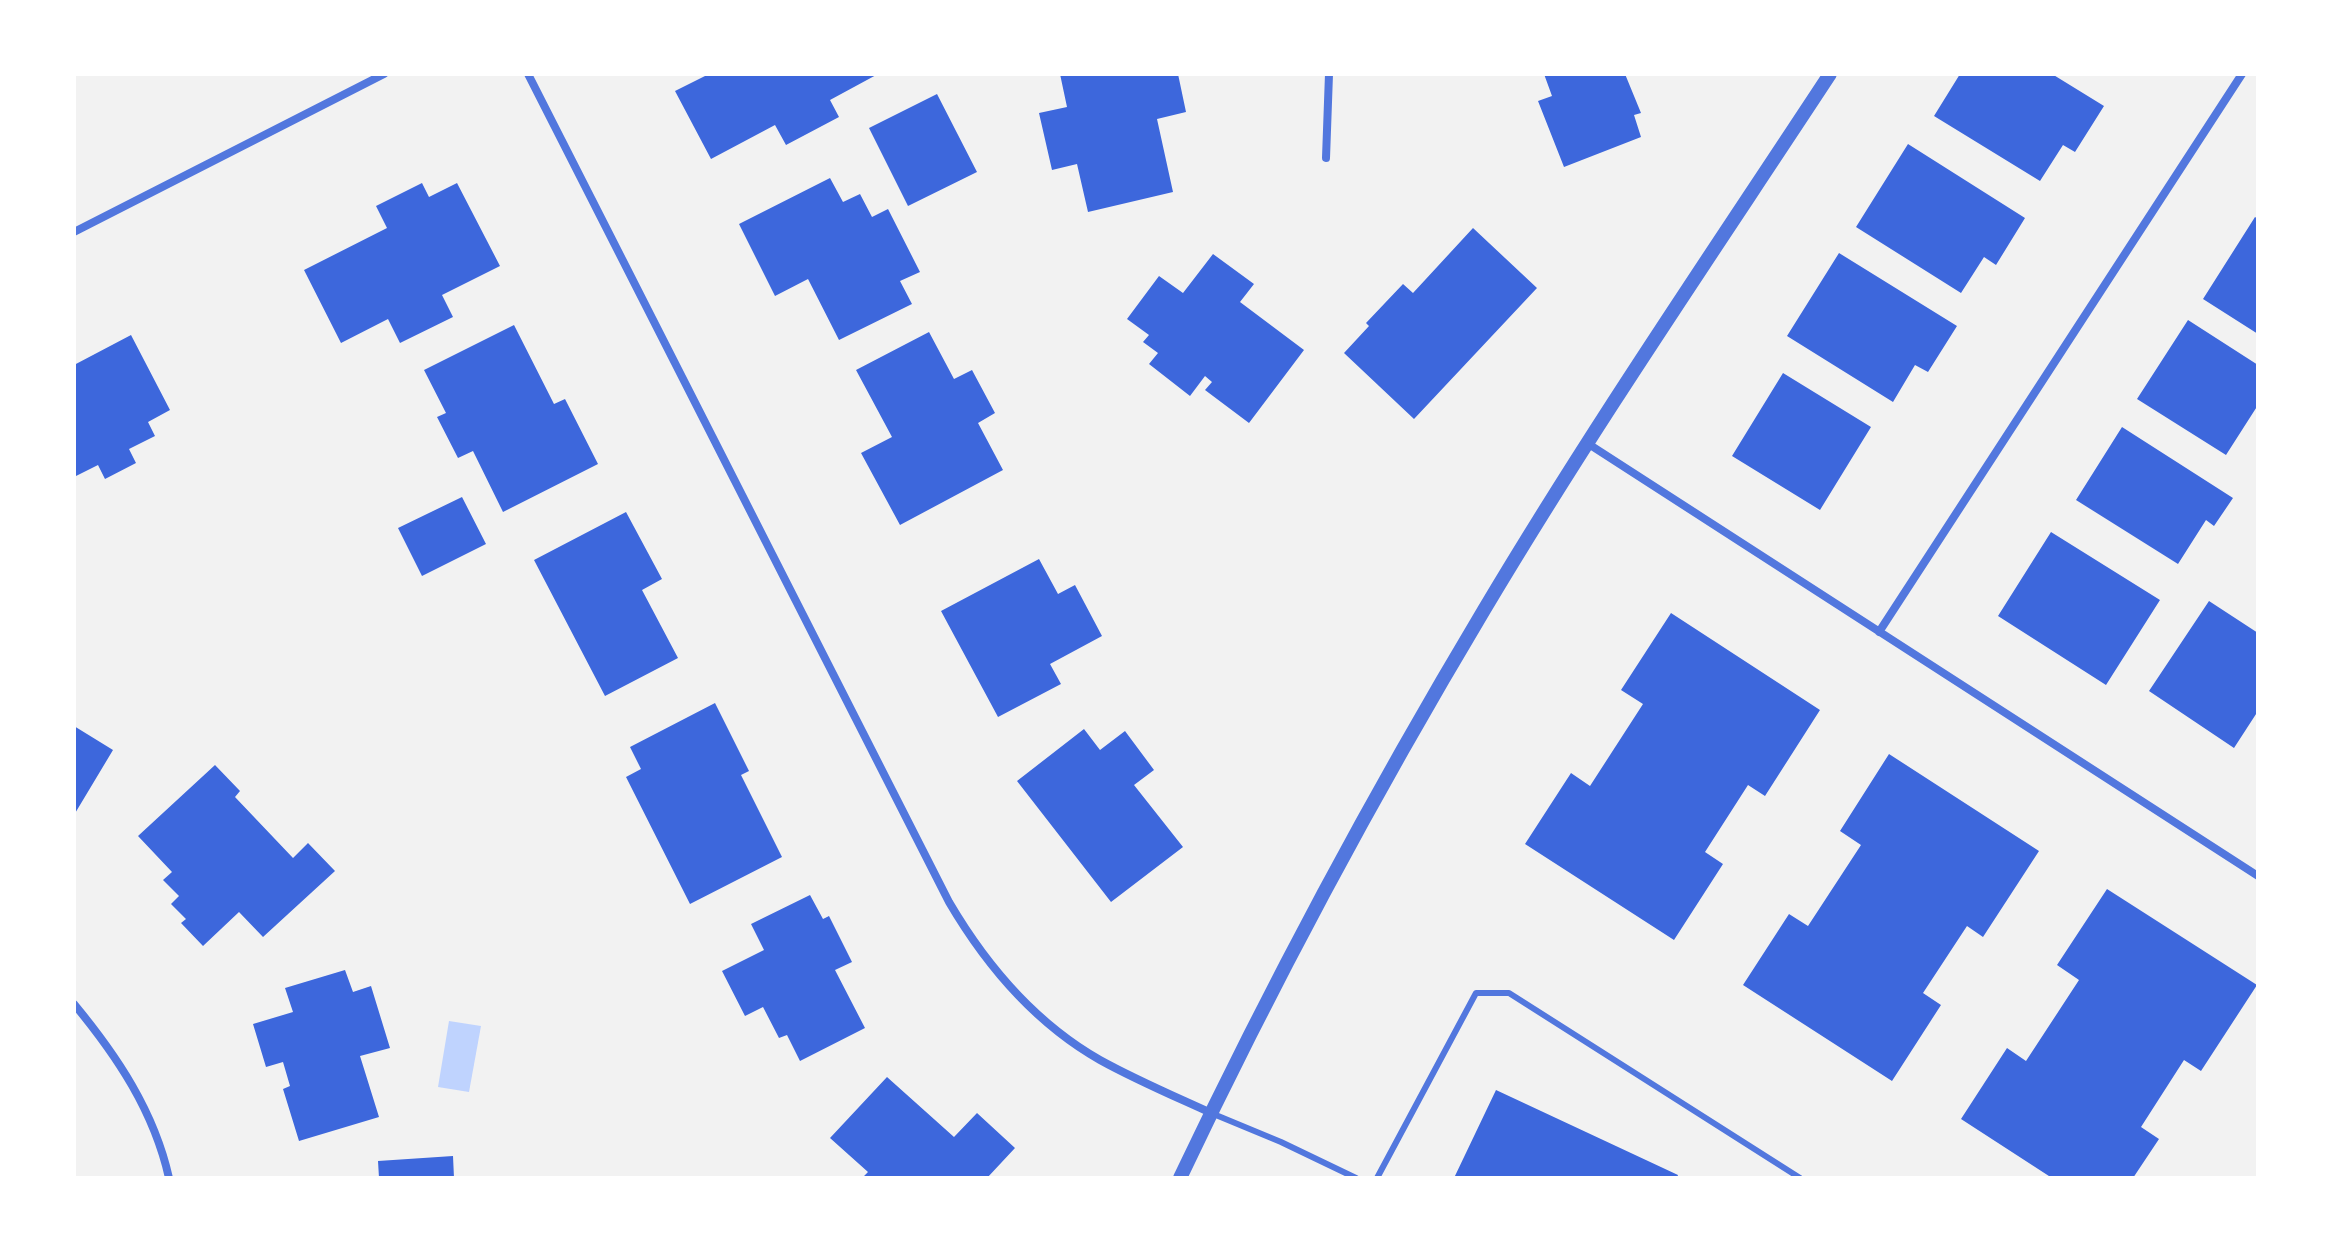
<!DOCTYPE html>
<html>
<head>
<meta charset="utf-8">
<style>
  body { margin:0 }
  #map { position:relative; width:2332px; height:1252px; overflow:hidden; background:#f2f2f2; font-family:Montserrat,sans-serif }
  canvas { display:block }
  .frame { position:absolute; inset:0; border:76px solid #fff; pointer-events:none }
</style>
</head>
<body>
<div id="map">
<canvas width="2332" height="1252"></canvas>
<div class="frame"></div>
</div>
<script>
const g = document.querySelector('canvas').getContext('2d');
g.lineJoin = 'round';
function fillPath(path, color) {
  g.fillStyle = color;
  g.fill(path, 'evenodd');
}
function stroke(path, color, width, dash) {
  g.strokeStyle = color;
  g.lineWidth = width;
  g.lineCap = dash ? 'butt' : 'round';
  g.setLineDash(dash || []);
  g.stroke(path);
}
fillPath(new Path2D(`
  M 449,1021 L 481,1026 L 469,1092 L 438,1087 Z`), '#bfd3fe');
fillPath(new Path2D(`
  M 709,74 L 878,74 L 830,100 L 839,117 L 786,145 L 775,125 L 711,159 L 675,91 Z
  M 1060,74 L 1178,74 L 1186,112 L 1157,119 L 1173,192 L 1088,212 L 1077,164 L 1052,170 L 1039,113 L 1067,107 Z
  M 1544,74 L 1625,74 L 1641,113 L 1634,115 L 1641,137 L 1564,167 L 1538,101 L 1552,96 Z
  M 1960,74 L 2052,74 L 2104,106 L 2075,152 L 2063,145 L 2040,181 L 1934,116 Z
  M 937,94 L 977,172 L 908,206 L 869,128 Z
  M 1908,144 L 2025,218 L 1996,265 L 1984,257 L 1961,293 L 1856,227 Z
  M 830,178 L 843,202 L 860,194 L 872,217 L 888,209 L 920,272 L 900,281 L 912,304 L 839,340 L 808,279 L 775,296 L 739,224 Z
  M 422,183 L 429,197 L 457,183 L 500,266 L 442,295 L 453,317 L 400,343 L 388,319 L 341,343 L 304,270 L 387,228 L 376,206 Z
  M 2255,217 L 2258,219 L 2258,334 L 2203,299 Z
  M 1473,228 L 1537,288 L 1414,419 L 1344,353 L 1369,326 L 1366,323 L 1403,284 L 1413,293 Z
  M 1839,253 L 1957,326 L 1928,372 L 1915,365 L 1893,402 L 1787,336 Z
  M 1213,254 L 1254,284 L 1240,302 L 1304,350 L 1249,423 L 1205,390 L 1212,382 L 1205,376 L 1190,396 L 1149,364 L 1158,353 L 1143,342 L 1149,335 L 1127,319 L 1159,276 L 1183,293 Z
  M 2188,320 L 2258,365 L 2258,405 L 2226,455 L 2137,399 Z
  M 514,325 L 554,404 L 565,399 L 598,464 L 503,512 L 473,451 L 458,458 L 437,417 L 446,413 L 424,370 Z
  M 929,332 L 954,379 L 972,370 L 995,413 L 978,423 L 1003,470 L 900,525 L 861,453 L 892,437 L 856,370 Z
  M 131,335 L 170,410 L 148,422 L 155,436 L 129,449 L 136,463 L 105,479 L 98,465 L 74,477 L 74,365 Z
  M 1783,373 L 1871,427 L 1820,510 L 1732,456 Z
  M 2122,427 L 2233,498 L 2214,526 L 2206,520 L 2178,564 L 2076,500 Z
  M 462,497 L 486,544 L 422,576 L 398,528 Z
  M 626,512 L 662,579 L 642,590 L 678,658 L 605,696 L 534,560 Z
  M 2051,532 L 2160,600 L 2106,685 L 1998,616 Z
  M 1039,559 L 1058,594 L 1075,585 L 1102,636 L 1050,664 L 1061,684 L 998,717 L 941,611 Z
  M 2209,601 L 2258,633 L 2258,711 L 2234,748 L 2149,691 Z
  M 1671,613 L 1820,710 L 1765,796 L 1748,785 L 1705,852 L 1723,864 L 1674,940 L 1525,844 L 1571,773 L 1590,786 L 1643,704 L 1621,690 Z
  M 715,703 L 749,771 L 741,775 L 782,857 L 690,904 L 626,777 L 641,769 L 630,747 Z
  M 74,726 L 113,750 L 74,815 Z
  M 1084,729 L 1100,750 L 1125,731 L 1154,770 L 1134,785 L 1183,847 L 1111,902 L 1017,781 Z
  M 1889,754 L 2039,851 L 1983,937 L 1967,926 L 1923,993 L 1941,1005 L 1892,1081 L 1743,985 L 1789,914 L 1808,926 L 1861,845 L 1840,831 Z
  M 215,765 L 240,791 L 235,797 L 293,858 L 308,843 L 335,871 L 263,937 L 239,912 L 203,946 L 181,923 L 186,919 L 171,904 L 179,896 L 163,880 L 172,872 L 138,836 Z
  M 2107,889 L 2257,985 L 2201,1071 L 2184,1060 L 2141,1127 L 2159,1139 L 2133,1178 L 2052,1178 L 1961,1119 L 2007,1048 L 2026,1061 L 2079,980 L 2057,965 Z
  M 810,895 L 823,919 L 829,916 L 852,962 L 835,970 L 865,1028 L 800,1061 L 787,1035 L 779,1038 L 763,1007 L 745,1016 L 722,971 L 764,950 L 751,924 Z
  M 345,970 L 353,992 L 371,986 L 390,1048 L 360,1056 L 379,1117 L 299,1141 L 283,1089 L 290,1086 L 283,1062 L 266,1067 L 253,1024 L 293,1012 L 285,988 Z
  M 887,1077 L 954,1137 L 977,1113 L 1015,1148 L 987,1178 L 862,1178 L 868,1172 L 830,1138 Z
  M 1496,1090 L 1678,1175 L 1677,1178 L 1454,1178 Z
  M 453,1156 L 454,1178 L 379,1178 L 378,1161 Z`), '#3d67dc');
stroke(new Path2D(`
  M 1211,1113 L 1281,1142 L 1356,1178
  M 1377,1178 L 1476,993 L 1509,993 L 1800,1178`), '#5277de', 6);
stroke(new Path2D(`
  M 528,74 L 949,902 C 986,965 1035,1023 1100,1060 C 1136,1080 1174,1096 1211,1113
  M 1326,158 L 1329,74
  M 74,232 L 384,74
  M 1587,443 L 2258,876
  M 1879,632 L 2242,74
  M 74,1004 C 117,1056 154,1111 169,1178`), '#5277de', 8);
stroke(new Path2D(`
  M 1180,1178 C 1272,984 1374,794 1484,610 C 1593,427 1713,252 1830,74`), '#5277de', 14);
</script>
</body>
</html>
